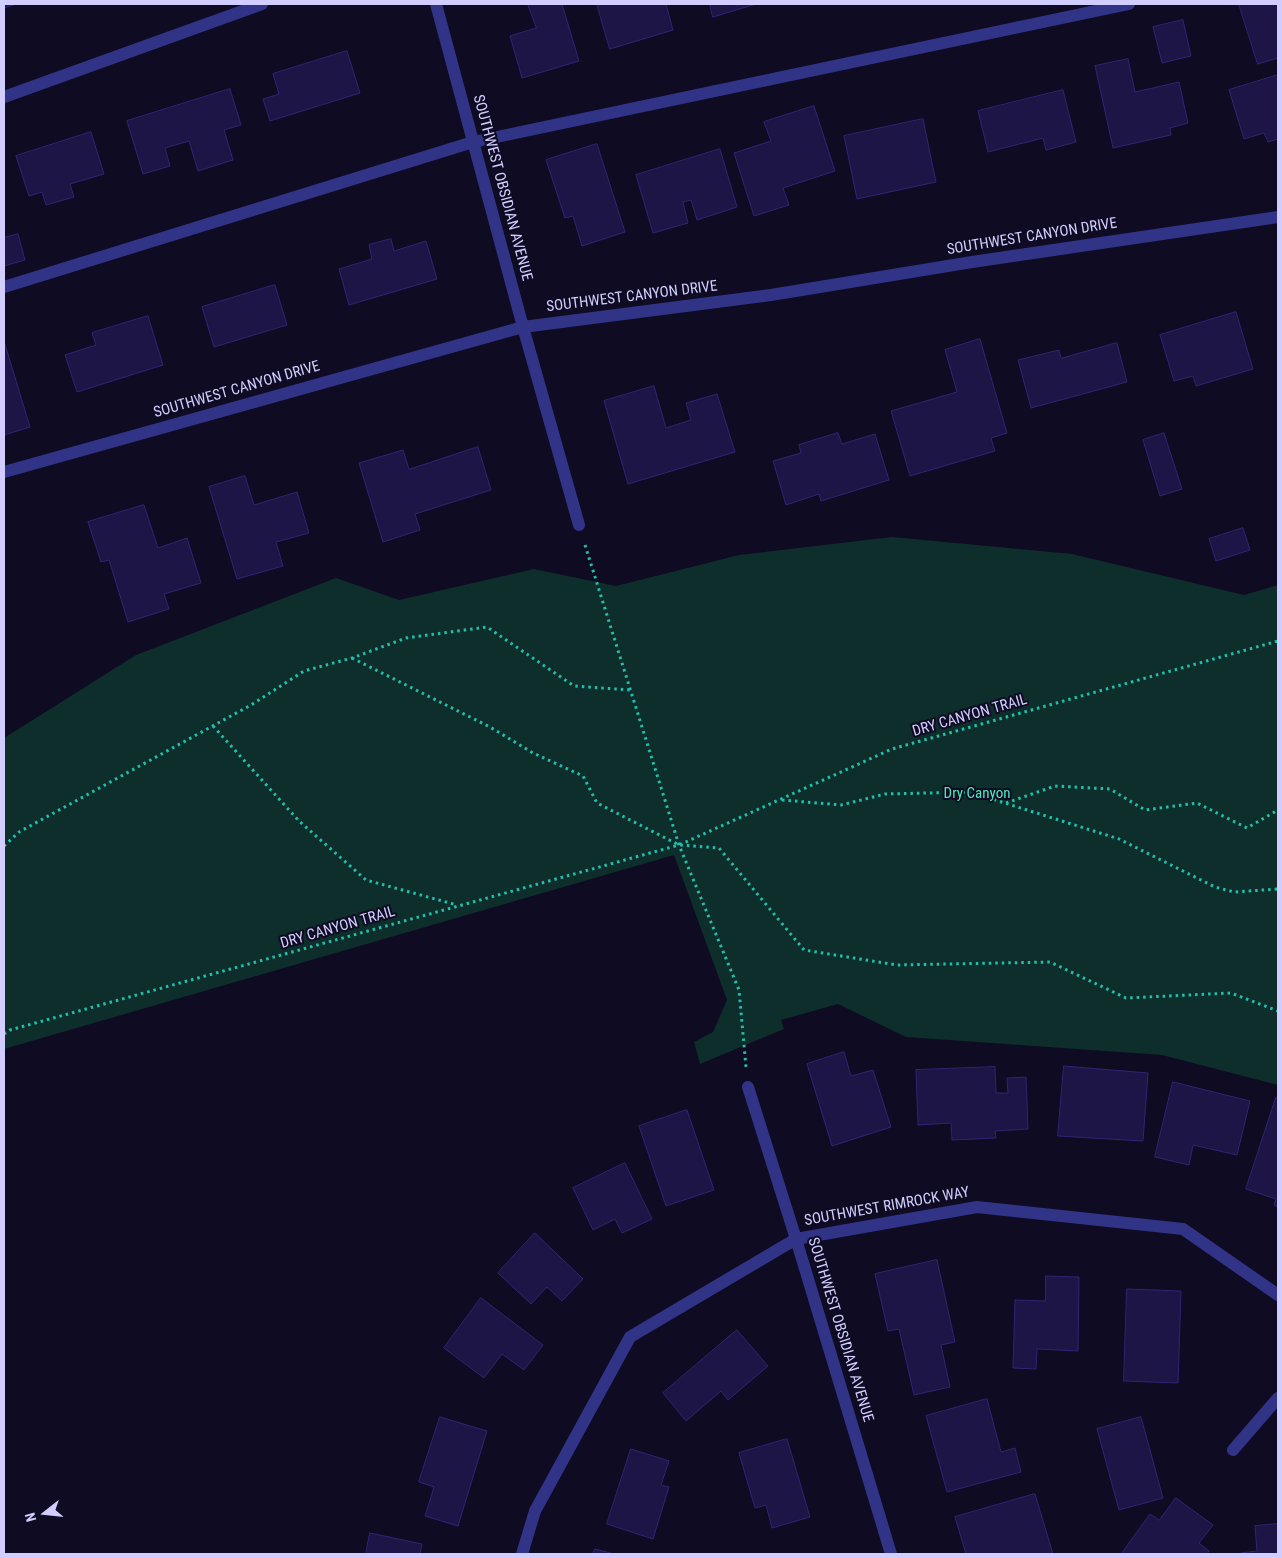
<!DOCTYPE html>
<html>
<head>
<meta charset="utf-8">
<style>
  body { margin:0 }
  #map { position:relative; width:1282px; height:1558px; overflow:hidden; background:#0e0b23; font-family:"Roboto Condensed",sans-serif }
  canvas { display:block }
  .frame { position:absolute; inset:0; border:5px solid #d1ceff; pointer-events:none }
  .north { position:absolute; left:20px; top:1488px; width:50px; height:50px; -webkit-text-stroke:4px #0e0b23; paint-order:stroke; rotate:254deg; font-size:14px; font-weight:700; line-height:20px; text-align:center; color:#d1ceff }
  .north::after { content:''; display:block; margin:auto; width:18px; height:22px; background:#d1ceff; clip-path:polygon(50% 0,100% 100%,50% 72%,0 100%) }
</style>
</head>
<body>
<div id="map">
<canvas width="1282" height="1558"></canvas>
<div class="frame"></div>
<div class="north">N</div>
</div>
<script>
const g = document.querySelector('canvas').getContext('2d');
g.lineJoin = 'round';
function fillPath(path, color) {
  g.fillStyle = color;
  g.fill(path, 'evenodd');
}
function stroke(path, color, width, dash) {
  g.strokeStyle = color;
  g.lineWidth = width;
  g.lineCap = dash ? 'butt' : 'round';
  g.setLineDash(dash || []);
  g.stroke(path);
}
function label(font, color, halo, rows, align = 'center') {
  g.font = font + ' "Roboto Condensed",sans-serif';
  g.lineWidth = 4;
  g.setLineDash([]);
  g.textBaseline = 'middle';
  g.strokeStyle = halo;
  g.fillStyle = color;
  for (const [text, x, y, turn = 0] of rows) {
    g.save();
    g.translate(x, y);
    g.rotate((+turn || 0) * Math.PI / 180);
    g.textAlign = isNaN(turn) ? turn : align;
    if (halo) g.strokeText(text, 0, 0);
    g.fillText(text, 0, 0);
    g.restore();
  }
}
fillPath(new Path2D(`
  M 892,537 L 1072,554 L 1244,595 L 1278,585 L 1278,1085 L 1162,1055 L 906,1037 L 838,1004 L 781,1020 L 784,1029 L 700,1064 L 694,1042 L 713,1032 L 727,1000 L 674,855 L 4,1049 L 4,738 L 136,655 L 336,578 L 399,600 L 534,569 L 616,586 L 739,555 Z`), '#0e2e2b');
const building = new Path2D(`
  M 4,4 L 16,4 L 4,8 Z
  M 528,4 L 562,4 L 579,61 L 522,78 L 510,36 L 536,28 Z
  M 597,4 L 666,4 L 673,30 L 610,49 Z
  M 710,4 L 756,4 L 713,17 Z
  M 1239,4 L 1278,4 L 1278,58 L 1258,64 Z
  M 1183,20 L 1191,56 L 1162,63 L 1153,27 Z
  M 347,51 L 360,93 L 270,121 L 263,99 L 279,94 L 273,74 Z
  M 1128,59 L 1135,92 L 1179,82 L 1188,123 L 1170,128 L 1171,135 L 1113,148 L 1095,66 Z
  M 1278,75 L 1278,139 L 1268,142 L 1264,133 L 1244,139 L 1229,90 Z
  M 230,89 L 241,125 L 224,130 L 233,160 L 198,171 L 189,141 L 165,148 L 170,166 L 143,174 L 127,121 Z
  M 1063,90 L 1076,142 L 1046,150 L 1043,138 L 988,152 L 978,111 Z
  M 814,106 L 835,171 L 783,188 L 789,205 L 754,216 L 734,153 L 771,141 L 764,122 Z
  M 923,119 L 936,182 L 857,199 L 844,136 Z
  M 91,132 L 104,174 L 70,184 L 74,197 L 46,205 L 42,192 L 29,196 L 16,156 Z
  M 597,144 L 625,232 L 582,246 L 573,216 L 565,218 L 546,160 Z
  M 720,149 L 737,207 L 697,220 L 691,200 L 683,202 L 688,223 L 653,233 L 636,175 Z
  M 18,234 L 25,260 L 4,266 L 4,238 Z
  M 391,239 L 394,251 L 426,241 L 437,279 L 349,305 L 339,269 L 372,259 L 369,245 Z
  M 275,285 L 287,325 L 214,347 L 202,307 Z
  M 1236,312 L 1253,369 L 1196,386 L 1193,376 L 1174,381 L 1160,335 Z
  M 148,316 L 163,365 L 77,392 L 65,355 L 96,345 L 92,333 Z
  M 980,339 L 1007,433 L 991,438 L 995,451 L 910,476 L 891,411 L 957,392 L 945,350 Z
  M 4,341 L 30,427 L 4,435 Z
  M 1117,343 L 1127,382 L 1031,408 L 1018,360 L 1059,350 L 1061,358 Z
  M 654,386 L 666,428 L 691,420 L 686,403 L 717,394 L 735,452 L 628,484 L 604,401 Z
  M 838,433 L 842,444 L 875,434 L 889,480 L 821,501 L 819,494 L 786,505 L 773,461 L 801,453 L 799,445 Z
  M 1164,433 L 1182,489 L 1160,496 L 1143,440 Z
  M 478,447 L 491,490 L 415,514 L 420,530 L 383,542 L 359,463 L 403,450 L 409,469 Z
  M 245,476 L 254,505 L 297,492 L 309,533 L 276,542 L 283,566 L 237,579 L 209,487 Z
  M 144,505 L 158,548 L 187,538 L 201,583 L 164,594 L 169,609 L 128,622 L 109,560 L 101,562 L 88,522 Z
  M 1243,528 L 1250,550 L 1216,561 L 1209,539 Z
  M 844,1052 L 851,1076 L 873,1070 L 891,1127 L 832,1146 L 807,1064 Z
  M 1064,1066 L 1148,1073 L 1143,1141 L 1058,1136 Z
  M 995,1067 L 996,1093 L 1008,1093 L 1007,1078 L 1026,1077 L 1028,1129 L 995,1131 L 996,1138 L 952,1140 L 951,1123 L 918,1125 L 916,1070 Z
  M 1173,1082 L 1250,1101 L 1237,1155 L 1193,1145 L 1189,1165 L 1155,1157 Z
  M 1276,1098 L 1278,1099 L 1278,1207 L 1274,1205 L 1276,1199 L 1246,1189 Z
  M 687,1110 L 714,1190 L 666,1206 L 639,1126 Z
  M 625,1163 L 652,1219 L 622,1233 L 615,1219 L 593,1230 L 573,1188 Z
  M 535,1233 L 583,1279 L 562,1301 L 547,1287 L 531,1304 L 498,1273 Z
  M 937,1260 L 955,1342 L 941,1345 L 950,1387 L 914,1395 L 899,1329 L 888,1331 L 875,1274 Z
  M 1046,1276 L 1079,1277 L 1078,1351 L 1037,1349 L 1036,1369 L 1013,1368 L 1015,1300 L 1045,1301 Z
  M 1127,1289 L 1181,1291 L 1178,1383 L 1124,1381 Z
  M 481,1298 L 543,1345 L 524,1370 L 502,1354 L 484,1378 L 444,1348 Z
  M 737,1330 L 768,1366 L 728,1400 L 721,1391 L 686,1421 L 663,1393 Z
  M 987,1399 L 1001,1452 L 1015,1448 L 1021,1472 L 947,1492 L 926,1416 Z
  M 440,1417 L 487,1431 L 458,1526 L 425,1516 L 434,1487 L 419,1482 Z
  M 1141,1417 L 1163,1498 L 1119,1510 L 1097,1429 Z
  M 787,1439 L 810,1517 L 772,1528 L 766,1505 L 755,1508 L 739,1453 Z
  M 631,1449 L 669,1461 L 661,1485 L 669,1487 L 653,1539 L 607,1524 Z
  M 1035,1494 L 1053,1554 L 966,1554 L 955,1517 Z
  M 1176,1498 L 1213,1525 L 1199,1543 L 1209,1551 L 1207,1554 L 1121,1554 L 1150,1514 L 1159,1520 Z
  M 1278,1524 L 1278,1554 L 1241,1554 L 1241,1553 L 1257,1551 L 1255,1526 Z
  M 370,1533 L 422,1544 L 420,1554 L 366,1554 Z
  M 595,1549 L 614,1554 L 593,1554 Z`);
fillPath(building, '#1d1546');
stroke(building, '#302575', 1);
stroke(new Path2D(`
  M 585,545 L 679,845 L 739,990 L 746,1067
  M 352,658 L 490,727 L 533,753 L 583,776 L 597,803 L 679,845 L 719,848 L 804,950 L 897,965 L 1050,962 L 1126,998 L 1231,993 L 1278,1011
  M 213,726 L 299,821 L 366,880 L 457,905
  M 782,800 L 841,805 L 885,794 L 970,792 L 1119,839 L 1215,887 L 1234,892 L 1278,889
  M 1006,803 L 1055,786 L 1110,789 L 1145,810 L 1197,803 L 1247,828 L 1278,810
  M 4,846 L 19,832 L 251,705 L 304,671 L 352,658 L 406,638 L 487,627 L 574,686 L 630,690
  M 4,1034 L 10,1030 L 679,845 L 892,749 L 1278,641`), '#22bfad', 3, [2.5, 4]);
stroke(new Path2D(`
  M 4,287 L 473,142 L 1129,4
  M 1233,1450 L 1278,1398`), '#313387', 12);
stroke(new Path2D(`
  M 436,4 L 523,327 L 579,525
  M 4,97 L 262,4
  M 4,472 L 523,327 L 771,295 L 972,262 L 1278,217
  M 748,1087 L 796,1239 L 891,1554
  M 522,1554 L 535,1511 L 630,1337 L 796,1239 L 977,1207 L 1183,1229 L 1278,1295`), '#313387', 12);
label('15px', '#d1ceff', '#0e0b23', [
  ["SOUTHWEST OBSIDIAN AVENUE",502,188,75],
  ["SOUTHWEST CANYON DRIVE",1032,237,-9],
  ["SOUTHWEST CANYON DRIVE",632,297,-7],
  ["SOUTHWEST CANYON DRIVE",237,390,-16],
  ["DRY CANYON TRAIL",970,716,-16],
  ["DRY CANYON TRAIL",338,928,-16],
  ["SOUTHWEST RIMROCK WAY",887,1207,-10],
  ["SOUTHWEST OBSIDIAN AVENUE",840,1330,73]
]);
label('15px', '#4debbb', '#0e0b23', [
  ["Dry Canyon",977,794]
]);
</script>
</body>
</html>
